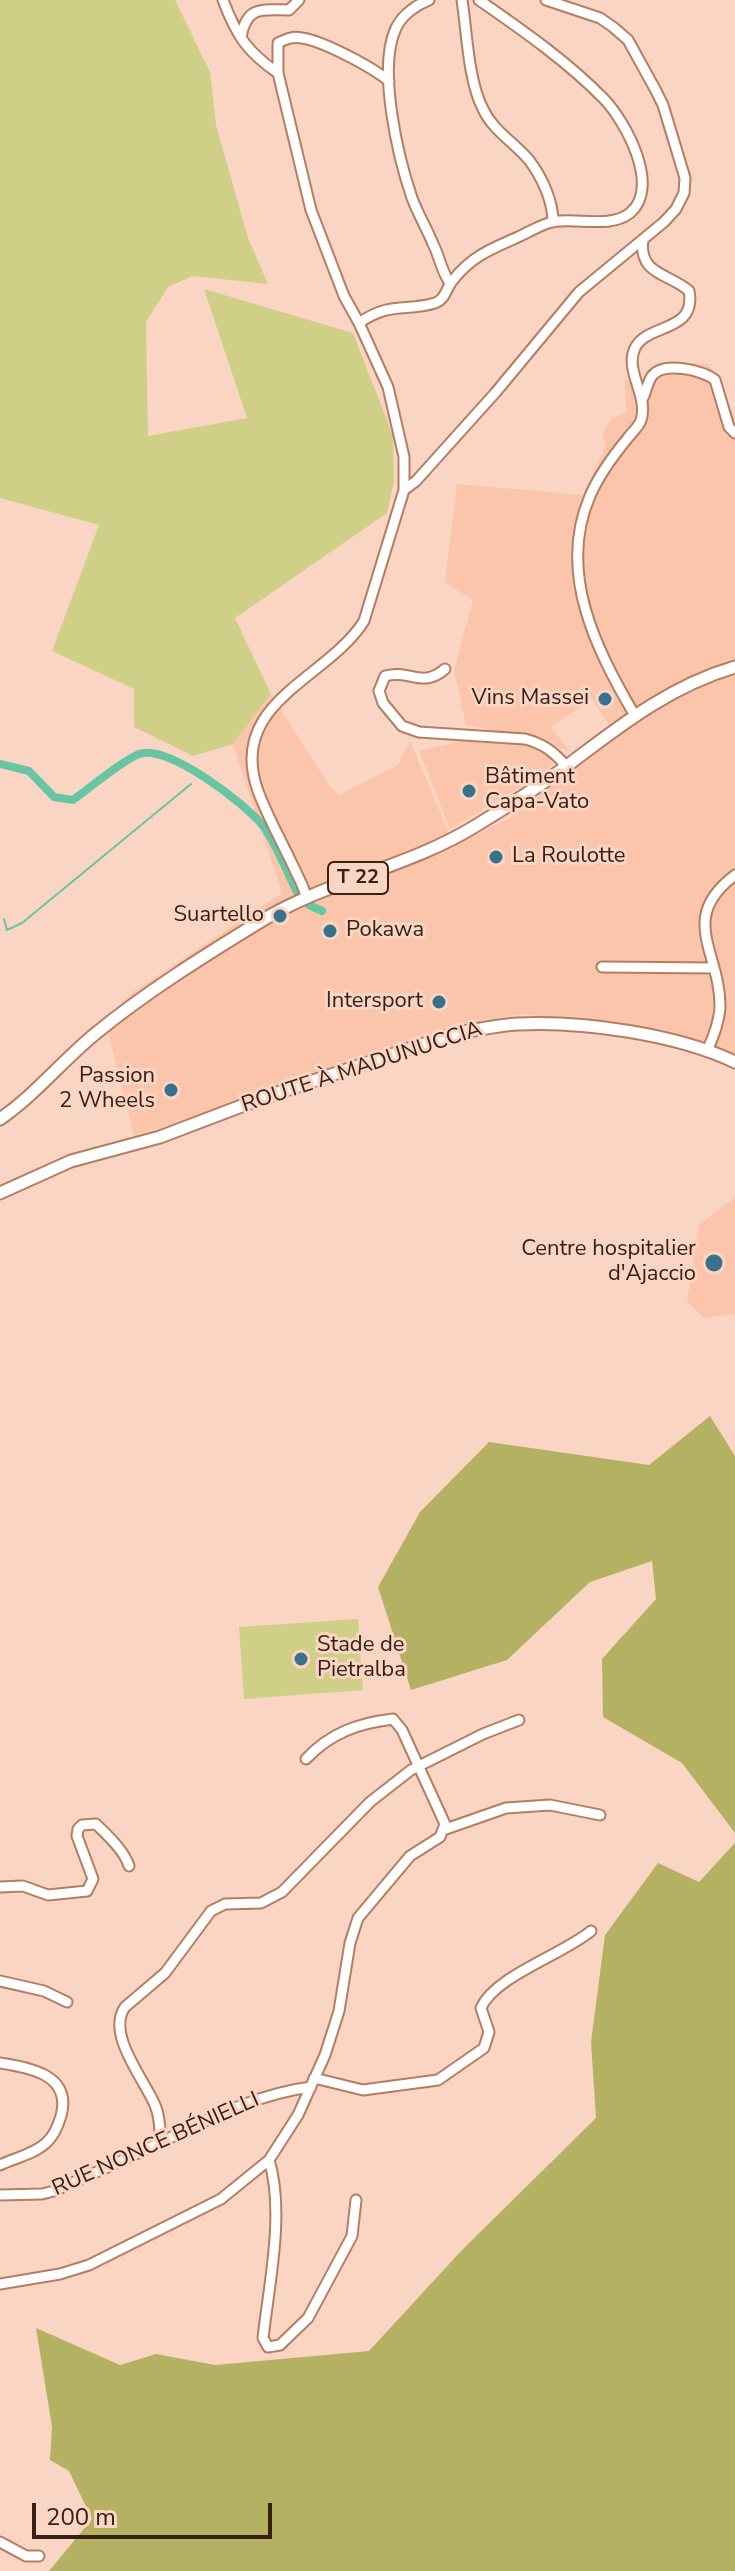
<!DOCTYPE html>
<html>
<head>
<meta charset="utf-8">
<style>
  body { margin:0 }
  #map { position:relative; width:735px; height:2571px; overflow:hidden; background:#fad5c4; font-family:"Nunito Sans",sans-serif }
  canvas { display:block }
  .scale { position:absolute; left:32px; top:2503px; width:240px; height:36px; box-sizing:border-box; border:4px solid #372116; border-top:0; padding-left:10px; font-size:24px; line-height:28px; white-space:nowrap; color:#372116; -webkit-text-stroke:6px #fad5c4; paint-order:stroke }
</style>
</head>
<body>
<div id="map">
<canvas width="735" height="2571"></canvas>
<div class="scale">200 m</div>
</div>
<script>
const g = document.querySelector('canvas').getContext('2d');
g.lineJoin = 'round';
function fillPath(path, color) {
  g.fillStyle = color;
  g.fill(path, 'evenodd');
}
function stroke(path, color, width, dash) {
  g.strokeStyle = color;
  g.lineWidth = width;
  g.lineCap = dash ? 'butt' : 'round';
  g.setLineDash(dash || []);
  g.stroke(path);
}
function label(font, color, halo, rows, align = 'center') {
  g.font = font + ' "Nunito Sans",sans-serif';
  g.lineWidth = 6;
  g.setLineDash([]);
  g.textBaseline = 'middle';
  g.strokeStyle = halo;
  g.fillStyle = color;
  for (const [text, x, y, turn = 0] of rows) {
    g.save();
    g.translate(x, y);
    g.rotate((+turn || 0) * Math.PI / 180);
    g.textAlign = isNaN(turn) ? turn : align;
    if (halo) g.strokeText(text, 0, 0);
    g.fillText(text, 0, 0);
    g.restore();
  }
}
fillPath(new Path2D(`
  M 677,363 L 707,364 L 722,381 L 724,399 L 735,417 L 735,1054 L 663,1030 L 524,1014 L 475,1021 L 352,1060 L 157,1129 L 134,1135 L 105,1019 L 133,992 L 282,893 L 233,744 L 271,694 L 331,788 L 339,795 L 398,765 L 410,741 L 454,845 L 506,820 L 617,738 L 592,699 L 551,727 L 571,753 L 544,740 L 466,725 L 454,670 L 473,600 L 445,582 L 457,484 L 583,495 L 606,445 L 602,434 L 612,418 L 626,412 L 625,380 L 642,381 L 658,367 Z
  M 461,741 L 537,745 L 549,755 L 552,764 L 542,774 L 450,829 L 419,751 Z
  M 735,1197 L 735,1314 L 703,1318 L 687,1301 L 699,1225 Z`), '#fac5aa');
fillPath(new Path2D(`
  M 0,0 L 175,0 L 210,72 L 216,125 L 248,238 L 268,284 L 193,276 L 168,287 L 146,322 L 148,436 L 247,418 L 204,289 L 353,333 L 393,436 L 394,481 L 387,513 L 235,618 L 271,694 L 233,744 L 193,756 L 134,727 L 134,689 L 52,651 L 99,525 L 0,498 Z
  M 358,1619 L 363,1690 L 244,1699 L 239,1627 Z`), '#d0cf87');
fillPath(new Path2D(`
  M 710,1416 L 735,1456 L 735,1833 L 682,1763 L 603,1717 L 602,1659 L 656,1599 L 652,1561 L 590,1582 L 507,1660 L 411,1690 L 378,1587 L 420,1512 L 489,1442 L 649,1465 Z
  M 735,1843 L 735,2571 L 49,2571 L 92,2519 L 69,2471 L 50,2460 L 52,2427 L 36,2328 L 120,2365 L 156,2354 L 215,2365 L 369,2351 L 462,2250 L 596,2118 L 591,2042 L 605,1935 L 658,1863 L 699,1882 Z`), '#b4b262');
stroke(new Path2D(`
  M 4,919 L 7,930 L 22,923 L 191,784`), '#68c5a3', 2);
stroke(new Path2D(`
  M 0,764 L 29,771 L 54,797 L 73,800 C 90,788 121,761 139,754 C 167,743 246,804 263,826 C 277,845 286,871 297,892
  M 309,905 L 322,911`), '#68c5a3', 8);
const minor = new Path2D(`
  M 223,0 C 236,35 247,52 278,73 L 311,210 L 344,296 L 359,323 L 388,387 L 404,457 L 404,490 L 364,621 C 328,679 226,702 258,791 C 268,818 283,844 295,870 C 299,879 305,888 306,898
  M 429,0 C 416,5 402,15 396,28 C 377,68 398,157 412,198 C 418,214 427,229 433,244 C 440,257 441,271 450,283
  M 462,0 C 467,32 468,80 483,109 C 493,131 514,142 529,160 C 542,177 553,201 553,222
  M 241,37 C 247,5 262,10 289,10 L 299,0
  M 278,73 L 278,43 C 286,39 293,36 302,38 C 323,41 372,67 389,81
  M 359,323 C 390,301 406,312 435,303 C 446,299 446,288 453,280 C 472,256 491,249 518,237 C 529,232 540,225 552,222 C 575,217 610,229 630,213 C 661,187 626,122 604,99 C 567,61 522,30 479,0
  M 642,400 C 646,393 647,383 652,376 C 663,361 703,370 715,380 L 729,427 L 735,433
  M 404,490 L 416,481 L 496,392 L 579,292 L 664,222 L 676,209 L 684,193 L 685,178 L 663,105 L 655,89 L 628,40 L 613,27 L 600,18 L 546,0
  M 445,669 C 422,689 410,669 385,676 L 379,691 L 383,703 L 402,726 L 419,732 L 525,739 C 544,744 554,752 566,766
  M 634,714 C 596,649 557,572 590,496 C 599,475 613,456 627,439 C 631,433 639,427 641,420 C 649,396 624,371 635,348 C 647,323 697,333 689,291 C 671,274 638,275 643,240
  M 602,967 L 714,968
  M 707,1051 C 713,1038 719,1022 720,1008 C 721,952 677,919 735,875
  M 443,1830 L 506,1808 L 550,1805 L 600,1815
  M 0,1887 L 23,1886 L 48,1895 L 87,1891 L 93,1879 L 77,1836 L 78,1829 L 82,1825 L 96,1824 C 108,1836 124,1850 129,1866
  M 0,1981 L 44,1991 L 67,2002
  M 0,2063 C 31,2068 72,2075 61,2116 C 58,2126 54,2136 46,2143 C 34,2154 15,2158 0,2165
  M 314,2078 L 363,2090 L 438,2080 L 484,2048 L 489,2032 L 481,2008 C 495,1976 562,1955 591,1931
  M 160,2143 C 160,2130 160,2117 155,2105 C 144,2079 106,2034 125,2007 L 165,1973 L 211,1911 L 225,1904 L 261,1903 L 282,1892 L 370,1802 L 411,1770 L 483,1734 L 519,1720
  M 269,2160 C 285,2212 269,2284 263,2338 L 268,2347 L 280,2345 L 308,2318 L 352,2236 L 356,2200
  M 0,2195 L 42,2194 L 54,2191 C 88,2176 122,2161 155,2145 C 205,2121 255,2094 311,2087
  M 0,2284 L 60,2274 L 89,2265 L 221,2199 L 269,2160 L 298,2115 L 325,2055 L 339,2011 L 350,1943 L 358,1918 L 410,1856 L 440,1837 L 445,1824 L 402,1730 L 393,1719 C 359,1723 330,1733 306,1759
  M 0,2542 L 26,2556 L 39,2556`);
const major = new Path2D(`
  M 0,1119 C 35,1095 62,1061 95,1034 C 146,992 204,956 261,921 C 328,880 410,867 477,825 C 508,806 539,787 568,765 C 621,725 670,686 735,667
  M 0,1193 L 71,1161 L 160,1137 L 265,1097 L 457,1033 C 477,1030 498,1025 518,1024 C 583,1021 676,1034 735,1062`);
stroke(minor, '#b57e63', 13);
stroke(major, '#b57e63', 15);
stroke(minor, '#fff', 9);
stroke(major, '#fff', 11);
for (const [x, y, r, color] of [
  [605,699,8,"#37728a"],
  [469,791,8,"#37728a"],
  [496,857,8,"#37728a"],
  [280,916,8,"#37728a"],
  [330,931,8,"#37728a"],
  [439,1002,8,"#37728a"],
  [171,1090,8,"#37728a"],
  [714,1263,10,"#37728a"],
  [301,1659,8,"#37728a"]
]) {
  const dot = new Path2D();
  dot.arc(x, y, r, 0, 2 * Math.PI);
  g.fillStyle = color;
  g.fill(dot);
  stroke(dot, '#fad5c4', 3);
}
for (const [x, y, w] of [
  [358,878,60]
]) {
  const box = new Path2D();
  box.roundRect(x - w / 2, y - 16, w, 32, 6);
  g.fillStyle = '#fad5c4';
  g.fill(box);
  stroke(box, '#372116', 2);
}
label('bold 20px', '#372116', null, [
  ["T 22",358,878]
]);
label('22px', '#372116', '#fad5c4', [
  ["Vins Massei",589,699],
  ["Bâtiment",485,778,"left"],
  ["Capa-Vato",485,803,"left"],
  ["La Roulotte",512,857,"left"],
  ["Suartello",264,916],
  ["Pokawa",346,931,"left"],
  ["Intersport",423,1002],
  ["Passion",155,1077],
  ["2 Wheels",155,1102],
  ["Centre hospitalier",696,1250],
  ["d'Ajaccio",696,1275],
  ["Stade de",317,1646,"left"],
  ["Pietralba",317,1671,"left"]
], 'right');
label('22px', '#372116', '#fad5c4', [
  ["ROUTE À MADUNUCCIA",362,1068,-18],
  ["RUE NONCE BÉNIELLI",156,2145,-24]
]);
</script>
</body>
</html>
